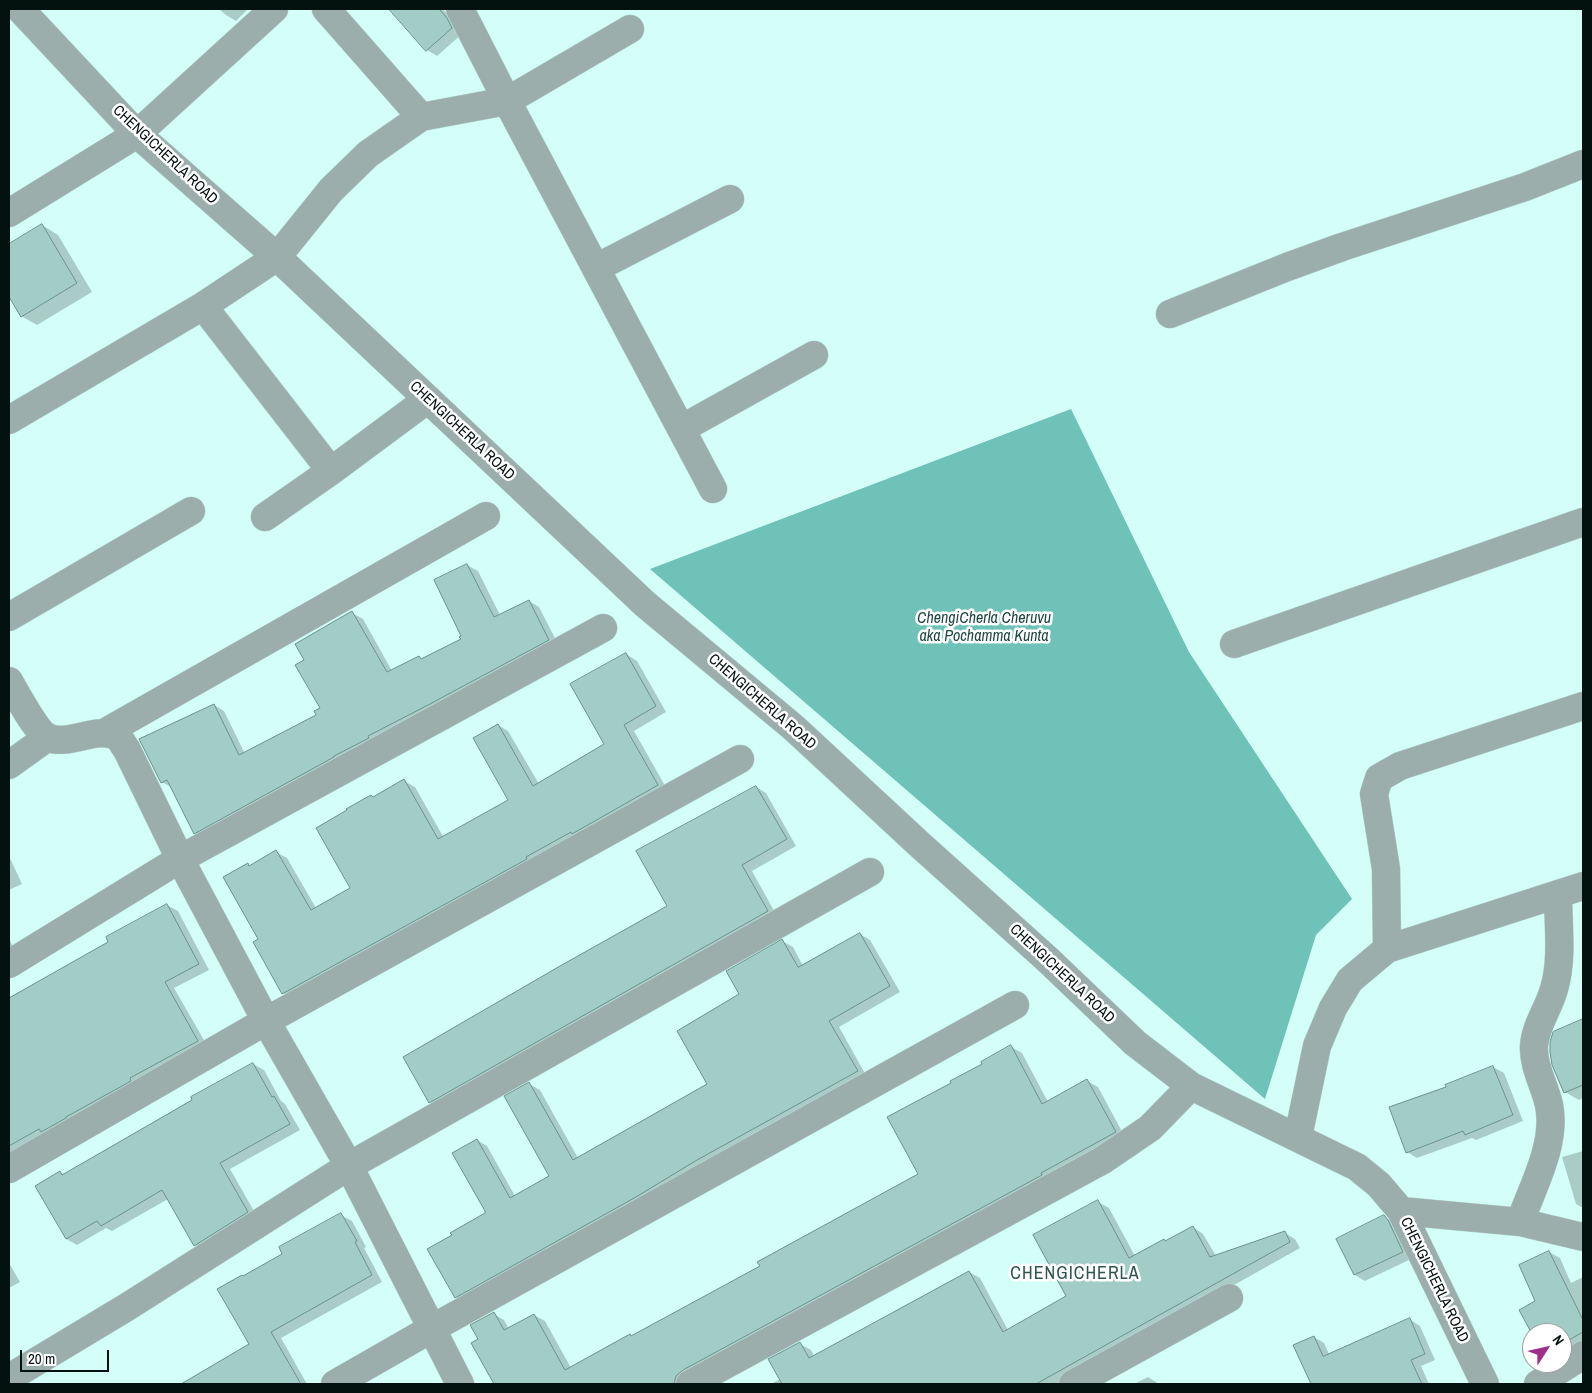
<!DOCTYPE html>
<html>
<head>
<meta charset="utf-8">
<style>
  body { margin:0 }
  #map { position:relative; width:1592px; height:1393px; overflow:hidden; background:#d4fff9; font-family:"Archivo Narrow",sans-serif }
  canvas { display:block }
  .frame { position:absolute; inset:0; border:10px solid #03110f; pointer-events:none }
  .north { position:absolute; left:1522px; top:1323px; width:50px; height:50px; box-sizing:border-box; background:#fff; border:1px solid #9aa09f; border-radius:50%; rotate:55deg; font-size:14px; font-weight:700; line-height:20px; text-align:center; color:#03110f }
  .north::after { content:''; display:block; margin:auto; width:18px; height:22px; background:#9f2e8b; clip-path:polygon(50% 0,100% 100%,50% 72%,0 100%) }
  .scale { position:absolute; left:20px; top:1350px; width:89px; height:22px; box-sizing:border-box; border:2px solid #03110f; border-top:0; padding-left:6px; font-size:15px; line-height:18px; white-space:nowrap; color:#03110f; -webkit-text-stroke:4px #fff; paint-order:stroke }
</style>
</head>
<body>
<div id="map">
<canvas width="1592" height="1393"></canvas>
<div class="frame"></div>
<div class="north">N</div>
<div class="scale">20 m</div>
</div>
<script>
const g = document.querySelector('canvas').getContext('2d');
g.lineJoin = 'round';
function fillPath(path, color) {
  g.fillStyle = color;
  g.fill(path, 'evenodd');
}
function stroke(path, color, width, dash) {
  g.strokeStyle = color;
  g.lineWidth = width;
  g.lineCap = dash ? 'butt' : 'round';
  g.setLineDash(dash || []);
  g.stroke(path);
}
function label(font, color, halo, rows, align = 'center') {
  g.font = font + ' "Archivo Narrow",sans-serif';
  g.lineWidth = 5;
  g.setLineDash([]);
  g.textBaseline = 'middle';
  g.strokeStyle = halo;
  g.fillStyle = color;
  for (const [text, x, y, turn = 0] of rows) {
    g.save();
    g.translate(x, y);
    g.rotate((+turn || 0) * Math.PI / 180);
    g.textAlign = isNaN(turn) ? turn : align;
    if (halo) g.strokeText(text, 0, 0);
    g.fillText(text, 0, 0);
    g.restore();
  }
}
fillPath(new Path2D(`
  M 1071,409 L 1189,652 L 1352,899 L 1316,935 L 1265,1099 L 650,569 Z`), '#6ec2b8');
fillPath(new Path2D(`
  M 219,9 L 248,9 L 236,21 L 226,15 Z
  M 402,9 L 443,9 L 458,26 L 462,34 L 437,56 L 427,50 L 396,15 Z
  M 42,225 L 58,235 L 92,292 L 37,325 L 21,316 L 9,295 L 9,245 Z
  M 467,565 L 478,571 L 500,615 L 529,601 L 539,607 L 559,646 L 205,839 L 195,833 L 173,788 L 162,782 L 214,705 L 224,711 L 245,754 L 318,716 L 321,709 L 306,660 L 352,613 L 363,619 L 392,671 L 419,657 L 423,659 L 462,640 Z
  M 626,654 L 637,661 L 666,712 L 634,731 L 668,791 L 294,999 L 283,993 L 260,940 L 248,865 L 251,866 L 276,852 L 287,858 L 316,908 L 351,888 L 371,796 L 374,798 L 404,781 L 415,787 L 444,838 L 509,801 L 498,725 L 508,731 L 539,784 L 606,745 Z
  M 756,787 L 766,793 L 796,846 L 752,871 L 778,918 L 440,1108 L 430,1102 L 669,906 Z
  M 9,856 L 22,884 L 9,890 Z
  M 167,905 L 178,911 L 209,970 L 174,988 L 208,1047 L 9,1161 L 9,1001 L 110,942 Z
  M 860,934 L 870,940 L 900,992 L 839,1027 L 867,1077 L 466,1303 L 456,1297 L 453,1235 L 486,1214 L 477,1140 L 487,1146 L 515,1196 L 551,1176 L 529,1084 L 540,1090 L 578,1158 L 708,1084 L 741,995 L 782,941 L 793,947 L 803,966 Z
  M 9,938 L 14,949 L 9,952 Z
  M 1583,1021 L 1583,1098 L 1579,1100 L 1565,1092 L 1554,1033 Z
  M 1011,1047 L 1022,1053 L 1048,1102 L 1087,1081 L 1098,1087 L 1126,1139 L 687,1384 L 495,1384 L 473,1343 L 480,1340 L 494,1314 L 504,1320 L 509,1329 L 534,1315 L 545,1321 L 571,1368 L 632,1337 L 698,1302 L 920,1175 L 953,1083 Z
  M 253,1064 L 264,1070 L 281,1101 L 285,1104 L 300,1130 L 230,1169 L 258,1218 L 205,1251 L 195,1245 L 168,1199 L 112,1231 L 106,1228 L 77,1245 L 66,1239 L 60,1173 L 64,1175 Z
  M 1493,1067 L 1504,1073 L 1523,1121 L 1476,1140 L 1472,1138 L 1417,1158 L 1407,1152 L 1447,1087 Z
  M 1583,1151 L 1583,1208 L 1576,1204 L 1562,1157 Z
  M 1098,1202 L 1109,1208 L 1135,1256 L 1164,1240 L 1167,1242 L 1193,1227 L 1203,1234 L 1216,1256 L 1285,1233 L 1295,1239 L 1300,1248 L 1070,1377 L 1070,1384 L 771,1384 L 780,1379 L 800,1344 L 811,1350 L 814,1356 L 969,1272 L 980,1278 L 1008,1330 L 1067,1297 Z
  M 341,1215 L 352,1221 L 366,1247 L 364,1248 L 382,1282 L 281,1338 L 307,1384 L 190,1384 L 188,1381 L 250,1344 L 244,1277 L 284,1255 Z
  M 1384,1217 L 1395,1223 L 1413,1258 L 1365,1281 L 1355,1275 Z
  M 1549,1252 L 1560,1258 L 1571,1283 L 1583,1277 L 1583,1343 L 1567,1352 L 1562,1349 L 1562,1333 L 1537,1302 Z
  M 9,1263 L 20,1282 L 9,1288 Z
  M 1409,1319 L 1420,1326 L 1435,1360 L 1421,1366 L 1429,1384 L 1313,1384 L 1295,1346 L 1314,1337 L 1324,1343 L 1329,1354 Z
  M 1148,1377 L 1159,1384 L 1134,1384 Z`), '#0003');
const building = new Path2D(`
  M 389,9 L 439,9 L 447,18 L 452,28 L 426,51 Z
  M 42,224 L 77,283 L 21,317 L 9,297 L 9,244 Z
  M 467,564 L 494,617 L 529,600 L 549,640 L 430,704 L 368,736 L 369,738 L 334,756 L 334,757 L 194,834 L 167,780 L 161,783 L 139,739 L 214,704 L 239,755 L 316,715 L 314,711 L 320,708 L 295,665 L 304,660 L 295,644 L 352,611 L 387,672 L 419,656 L 421,659 L 461,639 L 459,637 L 461,636 L 434,580 Z
  M 626,653 L 656,706 L 624,725 L 658,785 L 572,834 L 571,832 L 526,857 L 527,859 L 282,994 L 253,942 L 258,939 L 223,877 L 248,863 L 249,866 L 276,850 L 311,910 L 350,888 L 316,828 L 347,810 L 346,809 L 371,795 L 373,797 L 404,779 L 438,839 L 508,800 L 473,738 L 498,724 L 533,786 L 604,744 L 570,684 Z
  M 756,786 L 787,839 L 742,865 L 768,911 L 429,1103 L 403,1057 L 560,966 L 667,906 L 636,851 Z
  M 167,904 L 199,964 L 165,982 L 198,1041 L 130,1078 L 131,1081 L 66,1117 L 66,1118 L 41,1132 L 39,1129 L 9,1146 L 9,998 L 108,942 L 106,937 Z
  M 860,933 L 890,986 L 829,1021 L 858,1071 L 697,1160 L 636,1197 L 455,1298 L 427,1249 L 452,1235 L 450,1233 L 485,1213 L 485,1211 L 452,1153 L 477,1139 L 510,1198 L 549,1176 L 504,1096 L 529,1082 L 573,1160 L 707,1084 L 677,1031 L 739,994 L 726,971 L 782,939 L 798,967 Z
  M 1583,1019 L 1583,1085 L 1564,1093 L 1552,1065 L 1550,1052 L 1550,1042 L 1553,1032 Z
  M 1011,1045 L 1042,1104 L 1087,1079 L 1116,1132 L 1041,1173 L 1042,1175 L 683,1370 L 676,1376 L 674,1384 L 494,1384 L 471,1343 L 478,1339 L 470,1325 L 494,1312 L 504,1330 L 534,1314 L 565,1370 L 630,1334 L 631,1336 L 760,1266 L 757,1262 L 918,1174 L 887,1117 L 951,1083 L 950,1081 L 982,1064 L 981,1062 Z
  M 253,1063 L 272,1097 L 274,1096 L 290,1124 L 220,1163 L 248,1212 L 194,1246 L 162,1190 L 101,1226 L 97,1221 L 66,1239 L 35,1186 L 60,1171 L 62,1175 L 192,1100 L 191,1097 Z
  M 1493,1066 L 1513,1115 L 1465,1135 L 1463,1131 L 1406,1153 L 1389,1107 L 1446,1087 L 1445,1085 Z
  M 1098,1200 L 1129,1258 L 1164,1239 L 1165,1241 L 1193,1226 L 1210,1257 L 1285,1231 L 1290,1242 L 1036,1384 L 782,1384 L 768,1359 L 800,1342 L 809,1358 L 969,1271 L 1003,1332 L 1066,1296 L 1033,1235 Z
  M 341,1213 L 357,1241 L 355,1242 L 372,1275 L 271,1332 L 301,1384 L 181,1384 L 249,1344 L 217,1289 L 242,1275 L 243,1276 L 282,1254 L 279,1247 Z
  M 1384,1215 L 1388,1220 L 1403,1252 L 1354,1275 L 1336,1239 Z
  M 1549,1251 L 1583,1320 L 1583,1332 L 1562,1344 L 1562,1333 L 1532,1334 L 1519,1310 L 1535,1301 L 1519,1265 Z
  M 1410,1318 L 1425,1354 L 1411,1360 L 1422,1384 L 1311,1384 L 1293,1345 L 1314,1336 L 1323,1356 Z`);
fillPath(building, '#a2ccc6');
stroke(building, '#6b928d', 1);
const minor = new Path2D(`
  M 20,9 L 137,134 L 277,257 L 645,604 L 794,728 L 919,844 L 1047,959 L 1135,1043 L 1191,1086 L 1357,1167 L 1379,1185 L 1401,1211 L 1485,1384
  M 326,9 L 421,117
  M 460,9 L 507,101 L 713,489
  M 9,213 L 137,134 L 274,9
  M 596,268 L 730,199
  M 203,306 L 331,471
  M 1170,314 L 1287,267 L 1342,247 L 1525,187 L 1583,164
  M 9,420 L 203,306 L 277,257 L 331,190 L 368,154 L 421,117 L 507,101 L 630,29
  M 681,429 L 814,355
  M 265,517 L 331,471 L 428,399
  M 9,617 L 191,511
  M 1234,644 L 1583,522
  M 9,681 C 16,693 37,733 49,738 C 69,746 99,725 118,737 C 121,740 124,746 127,750 L 180,859 L 266,1021 L 349,1166 L 460,1384
  M 104,733 L 486,516
  M 9,765 L 48,737
  M 1387,949 L 1386,869 L 1374,794 L 1379,778 L 1400,766 L 1583,706
  M 9,964 L 180,859 L 603,628
  M 1298,1137 L 1317,1046 L 1333,1008 L 1350,980 L 1387,949 L 1583,886
  M 9,1169 L 266,1021 L 740,759
  M 1401,1211 L 1520,1222 L 1583,1237
  M 1520,1222 C 1533,1186 1557,1143 1549,1105 C 1545,1086 1533,1067 1534,1046 C 1535,1026 1549,1008 1554,989 C 1563,959 1558,925 1558,894
  M 9,1378 L 127,1307 L 349,1166 L 870,872
  M 335,1384 L 431,1329 L 1015,1005
  M 690,1384 L 1103,1160 L 1150,1128 L 1191,1086
  M 1073,1384 L 1229,1298
  M 1538,1384 L 1583,1355`);
stroke(minor, '#b3d9d4', 29);
stroke(minor, '#9caeab', 28);
label('15px', '#03110f', '#fff', [
  ["CHENGICHERLA ROAD",165,155,43],
  ["CHENGICHERLA ROAD",462,431,43],
  ["CHENGICHERLA ROAD",762,702,41],
  ["CHENGICHERLA ROAD",1062,974,43],
  ["CHENGICHERLA ROAD",1434,1280,64]
]);
label('italic 16px', '#1f4642', '#fff', [
  ["ChengiCherla Cheruvu",984,619],
  ["aka Pochamma Kunta",984,637]
]);
g.letterSpacing = '1px';
label('18px', '#2f5551', '#fff', [
  ["CHENGICHERLA",1075,1274]
]);
g.letterSpacing = '0px';
</script>
</body>
</html>
